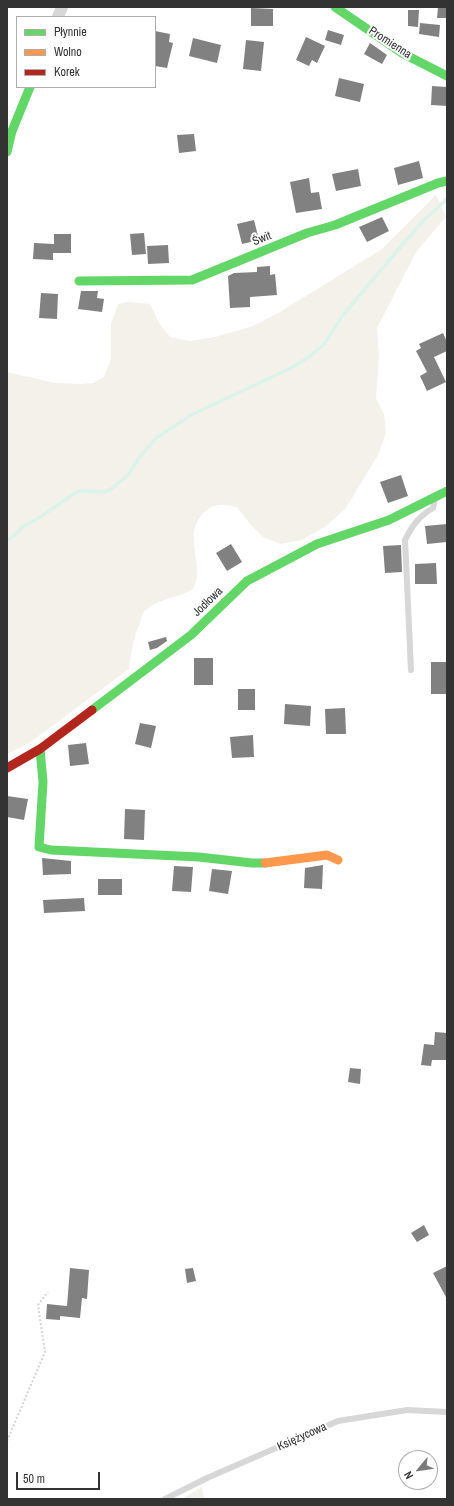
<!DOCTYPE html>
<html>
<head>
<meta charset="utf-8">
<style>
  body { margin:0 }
  #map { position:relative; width:454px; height:1506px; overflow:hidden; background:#fff; font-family:"Archivo Narrow",sans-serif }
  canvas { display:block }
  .frame { position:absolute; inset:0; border:8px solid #333; pointer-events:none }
  .legend { position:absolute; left:16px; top:16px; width:140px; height:72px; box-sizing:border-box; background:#fff; border:1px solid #adadad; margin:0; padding:5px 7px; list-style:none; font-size:12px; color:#333 }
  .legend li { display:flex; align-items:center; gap:8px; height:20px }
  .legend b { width:20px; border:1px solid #adadad }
  .north { position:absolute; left:398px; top:1450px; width:40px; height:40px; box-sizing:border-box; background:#fff; border:1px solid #adadad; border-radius:50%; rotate:241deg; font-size:11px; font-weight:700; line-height:16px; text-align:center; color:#333 }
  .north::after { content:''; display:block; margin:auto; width:14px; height:18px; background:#7a7a7a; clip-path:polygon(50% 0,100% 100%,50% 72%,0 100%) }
  .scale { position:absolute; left:16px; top:1472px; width:84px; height:18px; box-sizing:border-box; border:2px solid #333; border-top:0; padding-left:5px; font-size:12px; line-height:14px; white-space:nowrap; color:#333; -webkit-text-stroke:3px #fff; paint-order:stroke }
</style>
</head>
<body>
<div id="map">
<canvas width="454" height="1506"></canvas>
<div class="frame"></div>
<ul class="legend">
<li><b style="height:5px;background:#63d668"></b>Płynnie</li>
<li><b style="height:5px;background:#ff974d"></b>Wolno</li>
<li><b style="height:5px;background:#b3261e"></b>Korek</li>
</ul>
<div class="north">N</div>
<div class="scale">50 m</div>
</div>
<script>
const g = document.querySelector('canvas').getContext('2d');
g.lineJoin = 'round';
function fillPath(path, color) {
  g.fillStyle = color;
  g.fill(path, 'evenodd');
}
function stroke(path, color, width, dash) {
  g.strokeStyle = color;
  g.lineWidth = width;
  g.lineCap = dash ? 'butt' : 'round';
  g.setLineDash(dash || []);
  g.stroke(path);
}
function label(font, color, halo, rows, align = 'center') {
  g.font = font + ' "Archivo Narrow",sans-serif';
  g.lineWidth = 4;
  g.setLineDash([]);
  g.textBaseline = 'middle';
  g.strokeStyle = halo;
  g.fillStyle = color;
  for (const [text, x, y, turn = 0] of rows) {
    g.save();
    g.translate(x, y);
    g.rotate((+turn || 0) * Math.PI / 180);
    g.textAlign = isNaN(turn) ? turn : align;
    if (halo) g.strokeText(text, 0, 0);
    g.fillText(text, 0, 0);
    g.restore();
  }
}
fillPath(new Path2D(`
  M 436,195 L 446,217 L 416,252 L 377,328 L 379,355 L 376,399 L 384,414 L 386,433 L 378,455 L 346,508 L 326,526 L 302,540 L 280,544 L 263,537 L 250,524 L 237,507 C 222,504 211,503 201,516 C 183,538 205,565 194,587 C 188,597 155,597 143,613 C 141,616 141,621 139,625 C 133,640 131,653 129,669 L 29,743 L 7,754 L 7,372 L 55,383 L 80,384 L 93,383 L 104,377 L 111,359 L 111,324 L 118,304 L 128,302 L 150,304 L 159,323 L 170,337 L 190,341 L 215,337 L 253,326 L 280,312 L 382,249 Z
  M 202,1487 L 204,1499 L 181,1499 Z`), '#f4f1eb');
stroke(new Path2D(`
  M 7,540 L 14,536 L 22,527 L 39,518 L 72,495 L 79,491 L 105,492 L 111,489 L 128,475 L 138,459 L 155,439 L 191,415 L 289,369 L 309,357 L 324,344 L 343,315 L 381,270 L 421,223 L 447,199`), '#dbf4eb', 3.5);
fillPath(new Path2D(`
  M 438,7 L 447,7 L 447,18 L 437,18 Z
  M 251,8 L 273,9 L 273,26 L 251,26 Z
  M 408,10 L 419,10 L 418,27 L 408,26 Z
  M 420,23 L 440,25 L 439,37 L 419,34 Z
  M 328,30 L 344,35 L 341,45 L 325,40 Z
  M 155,31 L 170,34 L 169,42 L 173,43 L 167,68 L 155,66 Z
  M 306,37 L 325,46 L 317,63 L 312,60 L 309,66 L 296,60 Z
  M 193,38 L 221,45 L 217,63 L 189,56 Z
  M 246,40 L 264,42 L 261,71 L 243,69 Z
  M 370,43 L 387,55 L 382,64 L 364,54 Z
  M 339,78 L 364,84 L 360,102 L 335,96 Z
  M 432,86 L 447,87 L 447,106 L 431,105 Z
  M 194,134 L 196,151 L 179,153 L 177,135 Z
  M 419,161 L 423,178 L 398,185 L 394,168 Z
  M 358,169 L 361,186 L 336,191 L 332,174 Z
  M 309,178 L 311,193 L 319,192 L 322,209 L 296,213 L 290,182 Z
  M 382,217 L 389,231 L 367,242 L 359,227 Z
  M 254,220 L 259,240 L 242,244 L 237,224 Z
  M 144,233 L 146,254 L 132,255 L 130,234 Z
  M 54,234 L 71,234 L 71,253 L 53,253 L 53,260 L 33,259 L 34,243 L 54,244 Z
  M 168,245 L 169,263 L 148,264 L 147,246 Z
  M 270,266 L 270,275 L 275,274 L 277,295 L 250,297 L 250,307 L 230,308 L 228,276 L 234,273 L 257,272 L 257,267 Z
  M 81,291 L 98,291 L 97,298 L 104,299 L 102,312 L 78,309 Z
  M 41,293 L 58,294 L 57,319 L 39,318 Z
  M 443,333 L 447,342 L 447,351 L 434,357 L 446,382 L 427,391 L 420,376 L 427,372 L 416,351 L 421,348 L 419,344 Z
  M 401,475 L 408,496 L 388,503 L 380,482 Z
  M 447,524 L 447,542 L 427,544 L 425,526 Z
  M 231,544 L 242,562 L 227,571 L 216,553 Z
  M 401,545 L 402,572 L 385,573 L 383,546 Z
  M 436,563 L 437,584 L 415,584 L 415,564 Z
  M 166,637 L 167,641 L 157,648 L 150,650 L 148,642 Z
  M 194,658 L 213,658 L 213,685 L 194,685 Z
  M 431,662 L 447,662 L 447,694 L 431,694 Z
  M 238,689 L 255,689 L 255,710 L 238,710 Z
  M 285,704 L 311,706 L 310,726 L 284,724 Z
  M 345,708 L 346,734 L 326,734 L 325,709 Z
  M 140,723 L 156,726 L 151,748 L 135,744 Z
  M 253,735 L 254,757 L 232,758 L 230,737 Z
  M 86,743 L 89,764 L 70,766 L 68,745 Z
  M 7,796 L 28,799 L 24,820 L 7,817 Z
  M 125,809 L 145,810 L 144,840 L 124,839 Z
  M 42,858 L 71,861 L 71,874 L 43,875 Z
  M 323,865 L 322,889 L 304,888 L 305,868 Z
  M 174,866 L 193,867 L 191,892 L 172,891 Z
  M 212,869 L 232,871 L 228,894 L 209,891 Z
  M 98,879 L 122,879 L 122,895 L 98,895 Z
  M 84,898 L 85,911 L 44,913 L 43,900 Z
  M 435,1032 L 447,1033 L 447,1060 L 432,1060 L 431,1066 L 421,1065 L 424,1044 L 434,1045 Z
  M 350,1068 L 361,1069 L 360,1084 L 348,1082 Z
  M 424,1225 L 429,1235 L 417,1242 L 411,1233 Z
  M 447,1266 L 447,1299 L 433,1273 Z
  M 70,1268 L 89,1270 L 87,1299 L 82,1298 L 80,1318 L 60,1316 L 60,1320 L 46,1319 L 47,1304 L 67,1306 Z
  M 193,1268 L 196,1281 L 187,1283 L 185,1269 Z`), '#818181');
stroke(new Path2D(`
  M 7,1441 L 45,1352 L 38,1305 L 48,1292`), '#d4d4d4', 2, [2, 2]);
stroke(new Path2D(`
  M 411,670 L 405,540 C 412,526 419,516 433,508 L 435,500
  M 165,1499 L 207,1478 L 338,1421 L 407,1410 L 447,1412`), '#d7d7d7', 6);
stroke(new Path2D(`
  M 58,17 L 62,7`), '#d7d7d7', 12);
stroke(new Path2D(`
  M 335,7 L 402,53 L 447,76
  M 7,152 L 12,131 L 30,87
  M 79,281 L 192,280 L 307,233 L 335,225 L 438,183 L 447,181
  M 92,710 L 191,635 L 247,581 L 317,544 L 389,520 L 447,491
  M 40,749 L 43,782 L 39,847 L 51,850 L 199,857 L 252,863 L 265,863`), '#63d668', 9);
stroke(new Path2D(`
  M 265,863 L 327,855 L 338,860`), '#ff974d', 9);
stroke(new Path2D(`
  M 7,768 L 40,749 L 92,710`), '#b3261e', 9);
label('12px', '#333', '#fff', [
  ["Promienna",390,43,33],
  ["Świt",262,239,-22],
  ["Jodłowa",208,602,-44],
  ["Księżycowa",302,1437,-24]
]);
</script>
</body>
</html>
